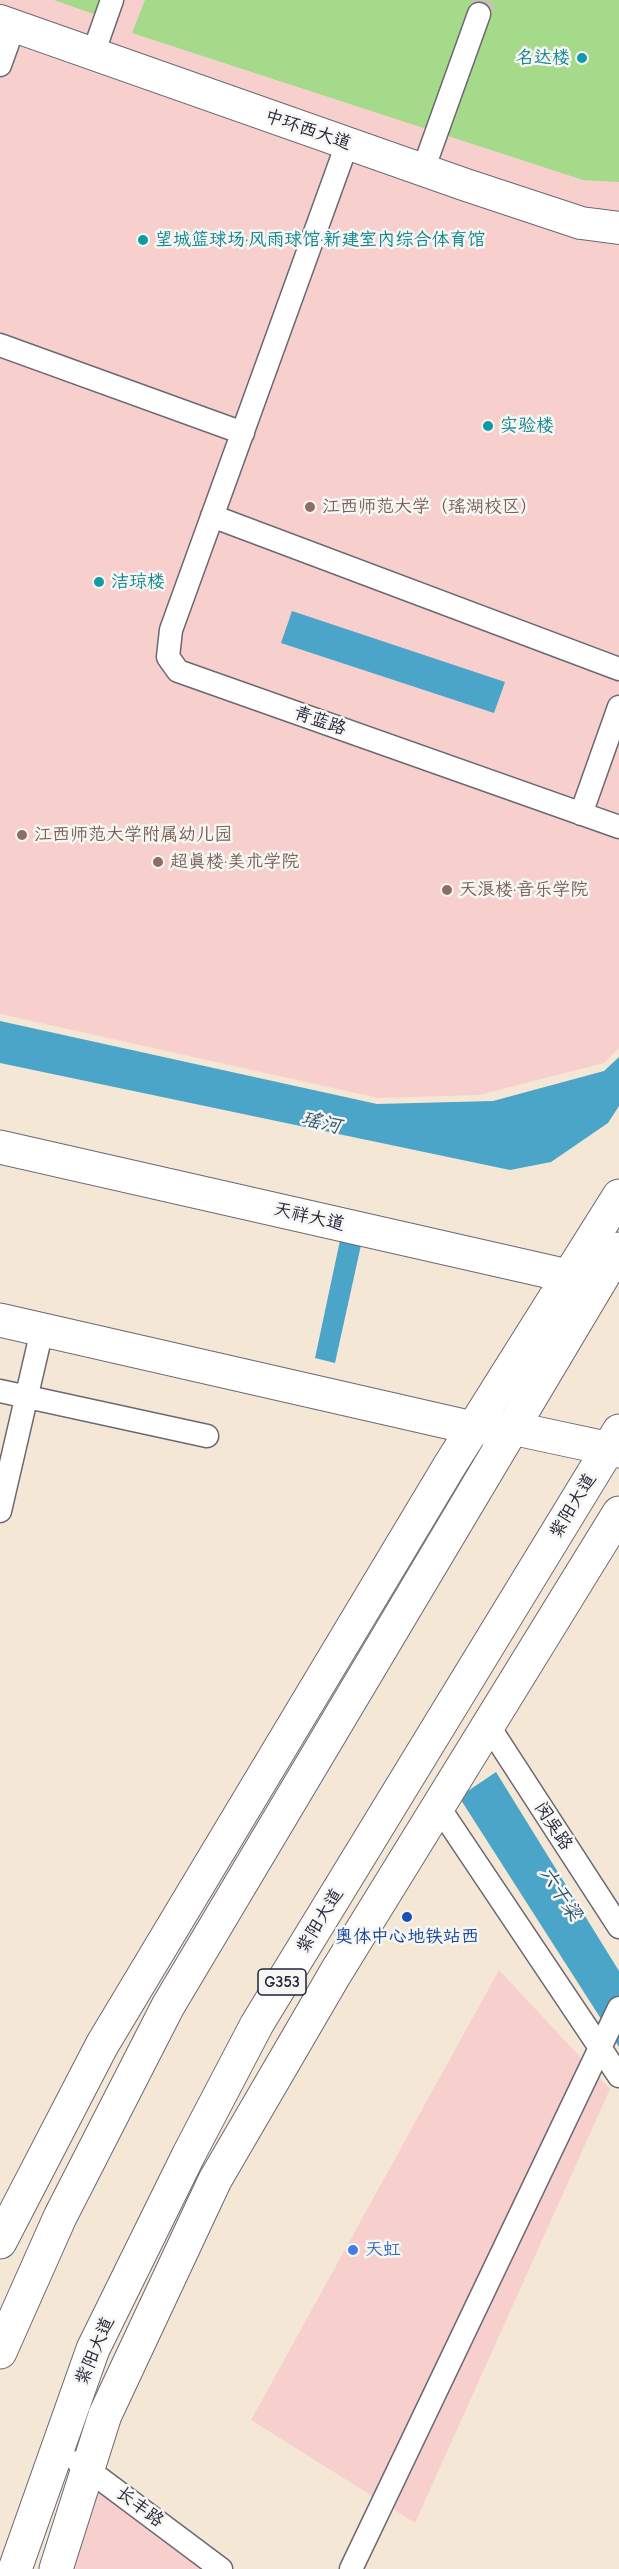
<!DOCTYPE html>
<html>
<head>
<meta charset="utf-8">
<style>
  body { margin:0 }
  canvas { display:block; background:#f4e7d5 }
</style>
</head>
<body>
<canvas width="619" height="2569"></canvas>
<script>
const g = document.querySelector('canvas').getContext('2d');
g.lineJoin = 'round';
function fillPath(path, color) {
  g.fillStyle = color;
  g.fill(path, 'evenodd');
}
function stroke(path, color, width, dash) {
  g.strokeStyle = color;
  g.lineWidth = width;
  g.lineCap = dash ? 'butt' : 'round';
  g.setLineDash(dash || []);
  g.stroke(path);
}
function label(font, color, halo, rows, align = 'center') {
  g.font = font + ' "Comic Neue","LXGW WenKai TC",sans-serif';
  g.lineWidth = 5;
  g.setLineDash([]);
  g.textBaseline = 'middle';
  g.strokeStyle = halo;
  g.fillStyle = color;
  for (const [text, x, y, turn = 0] of rows) {
    g.save();
    g.translate(x, y);
    g.rotate((+turn || 0) * Math.PI / 180);
    g.textAlign = isNaN(turn) ? turn : align;
    if (halo) g.strokeText(text, 0, 0);
    g.fillText(text, 0, 0);
    g.restore();
  }
}
fillPath(new Path2D(`
  M 0,0 L 619,0 L 619,1048 L 604,1063 L 479,1095 L 378,1098 L 0,1014 Z
  M 499,1970 L 610,2089 L 415,2523 L 251,2420 Z
  M 92,2485 L 202,2569 L 68,2569 Z`), '#f7d0ce');
fillPath(new Path2D(`
  M 54,0 L 112,0 L 105,18 Z
  M 145,0 L 619,0 L 619,182 L 583,180 L 132,33 Z`), '#a4da8a');
fillPath(new Path2D(`
  M 292,611 L 505,682 L 494,713 L 281,643 Z
  M 0,1021 L 377,1104 L 493,1101 L 604,1071 L 619,1057 L 619,1106 L 608,1123 L 551,1162 L 510,1170 L 0,1063 Z
  M 342,1231 L 363,1236 L 335,1363 L 315,1358 Z
  M 496,1772 L 619,1971 L 619,2047 L 459,1797 Z`), '#4aa5c8');
stroke(new Path2D(`
  M 479,14 L 485,0`), '#cac0b6', 22, [22, 11]);
const street = new Path2D(`
  M 93,54 L 112,0
  M 0,65 L 14,26
  M 347,144 L 171,630 L 168,657 L 178,671 L 619,827
  M 423,170 L 479,14
  M 0,345 L 243,433
  M 212,516 L 619,669
  M 581,814 L 619,707
  M 0,1391 L 207,1436
  M 0,1511 L 42,1330
  M 488,1725 L 619,1927
  M 438,1806 L 619,2076
  M 78,2462 L 221,2569
  M 351,2569 L 619,2008`);
const secondary = new Path2D(`
  M 0,21 L 466,185 L 581,223 L 619,228`);
const primary = new Path2D(`
  M 0,1147 L 568,1276 L 588,1275
  M 0,1320 L 473,1428 L 512,1428 L 619,1451
  M 0,2242 L 102,2045 L 450,1465 L 619,1196
  M 56,2569 L 105,2415 L 215,2180 L 335,1974 L 619,1513`);
const highway = new Path2D(`
  M 0,2352 L 60,2217 L 168,2006 L 619,1249
  M 15,2569 L 93,2349 L 189,2154 L 257,2024 L 619,1431`);
stroke(street, '#6c6771', 25);
stroke(secondary, '#6c6771', 34);
stroke(primary, '#6c6771', 35);
stroke(highway, '#6c6771', 35);
stroke(street, '#fff', 22);
stroke(secondary, '#fff', 32);
stroke(primary, '#fff', 33);
stroke(highway, '#fff', 33);
for (const [x, y, r, color] of [
  [582,58,6,"#0f9aa8"],
  [143,240,6,"#0f9aa8"],
  [488,426,6,"#0f9aa8"],
  [310,507,6,"#8d6e63"],
  [99,582,6,"#0f9aa8"],
  [22,835,6,"#8d6e63"],
  [158,862,6,"#8d6e63"],
  [447,890,6,"#8d6e63"],
  [407,1917,6,"#1a4fb4"],
  [353,2250,6,"#3f7fe0"]
]) {
  const dot = new Path2D();
  dot.arc(x, y, r, 0, 2 * Math.PI);
  g.fillStyle = color;
  g.fill(dot);
  stroke(dot, '#f6f6f2', 2);
}
for (const [x, y, w] of [
  [282,1982,48]
]) {
  const box = new Path2D();
  box.roundRect(x - w / 2, y - 13, w, 26, 4.5);
  g.fillStyle = '#f6f6f2';
  g.fill(box);
  stroke(box, '#22223b', 1.5);
}
label('bold 16px', '#22223b', null, [
  ["G353",282,1982]
]);
label('18px', '#0d838f', '#f6f6f2', [
  ["名达楼",570,58,"right"],
  ["望城篮球场·风雨球馆·新建室内综合体育馆",155,240],
  ["实验楼",500,426],
  ["洁琼楼",111,582]
], 'left');
label('18px', '#22223b', '#f6f6f2', [
  ["中环西大道",308,130,19],
  ["青蓝路",320,721,19],
  ["天祥大道",309,1217,13],
  ["紫阳大道",573,1506,-59],
  ["闵吴路",553,1826,57],
  ["紫阳大道",320,1921,-59],
  ["紫阳大道",95,2351,-67],
  ["长丰路",140,2507,37]
]);
label('18px', '#785e54', '#f6f6f2', [
  ["江西师范大学（瑶湖校区）",322,507],
  ["江西师范大学附属幼儿园",34,835],
  ["超真楼·美术学院",170,862],
  ["天浪楼·音乐学院",459,890]
], 'left');
label('18px', '#164399', '#f6f6f2', [
  ["奥体中心地铁站西",407,1937]
]);
label('18px', '#366cbe', '#f6f6f2', [
  ["天虹",365,2250]
], 'left');
label('italic 20px', '#325673', '#f6f6f2', [
  ["瑶河",321,1123,13],
  ["六干梁",560,1894,57]
]);
</script>
</body>
</html>
